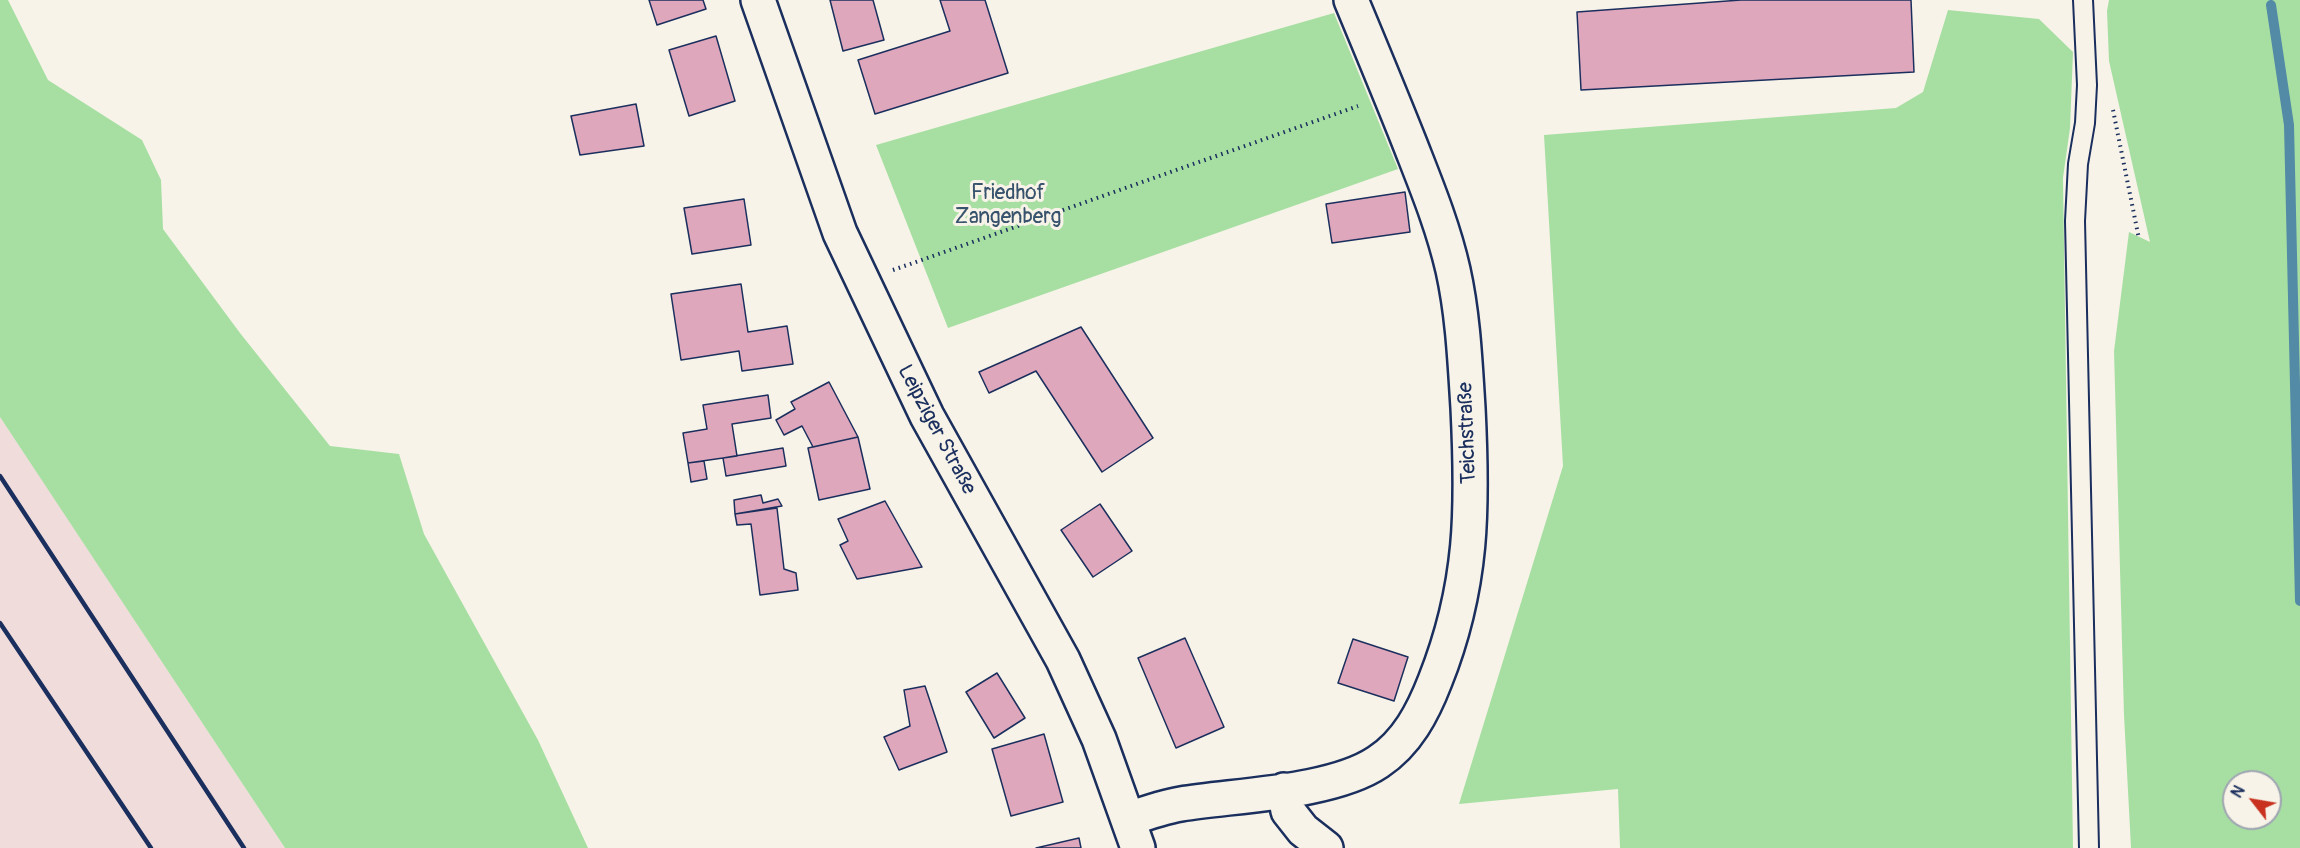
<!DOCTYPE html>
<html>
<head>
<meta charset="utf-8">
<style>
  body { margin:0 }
  #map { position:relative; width:2300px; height:848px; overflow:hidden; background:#f7f3e8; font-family:Pangolin,sans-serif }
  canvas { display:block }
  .north { position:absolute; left:2222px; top:770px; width:60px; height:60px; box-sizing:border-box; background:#f7f3e8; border:2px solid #9fa5b1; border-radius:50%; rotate:301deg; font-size:16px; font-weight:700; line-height:24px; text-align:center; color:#1b2f5e }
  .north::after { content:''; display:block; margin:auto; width:21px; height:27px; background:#c8321e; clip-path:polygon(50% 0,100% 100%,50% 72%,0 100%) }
</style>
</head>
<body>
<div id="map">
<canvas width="2300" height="848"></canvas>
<div class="north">N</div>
</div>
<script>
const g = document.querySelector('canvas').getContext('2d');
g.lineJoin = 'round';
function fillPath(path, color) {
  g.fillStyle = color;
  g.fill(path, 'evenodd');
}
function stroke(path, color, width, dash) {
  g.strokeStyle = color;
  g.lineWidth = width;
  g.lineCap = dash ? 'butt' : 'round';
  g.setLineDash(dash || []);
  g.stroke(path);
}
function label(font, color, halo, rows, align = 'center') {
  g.font = font + ' Pangolin,sans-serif';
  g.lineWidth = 6;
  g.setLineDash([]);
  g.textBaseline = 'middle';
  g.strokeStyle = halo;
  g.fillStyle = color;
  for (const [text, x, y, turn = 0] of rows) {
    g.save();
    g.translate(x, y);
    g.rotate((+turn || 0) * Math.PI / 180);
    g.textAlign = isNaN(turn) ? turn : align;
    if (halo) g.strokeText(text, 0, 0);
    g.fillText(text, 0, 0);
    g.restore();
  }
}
fillPath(new Path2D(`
  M 0,417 L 87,548 L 285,848 L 0,848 Z`), '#f0dcda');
fillPath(new Path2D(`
  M 0,0 L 8,0 L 48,80 L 142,140 L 161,180 L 163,229 L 240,333 L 330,446 L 399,454 L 424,534 L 538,740 L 588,848 L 285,848 L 0,417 Z
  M 2109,0 L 2300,0 L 2300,848 L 2131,848 L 2124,715 L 2114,351 L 2129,232 L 2150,242 L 2109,61 L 2107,11 ZM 2234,782 L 2270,782 L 2270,818 L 2234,818 Z
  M 1948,10 L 2039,19 L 2073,52 L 2070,128 L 2063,178 L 2073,848 L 1620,848 L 1618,789 L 1459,804 L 1563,466 L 1544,135 L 1896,108 L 1923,92 Z
  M 1334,13 L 1398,169 L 948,328 L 876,145 Z`), '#a7dfa3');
stroke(new Path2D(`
  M 2271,5 L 2289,125 L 2300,601`), '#538aa5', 10);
const building = new Path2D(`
  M 649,0 L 703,0 L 706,9 L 657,25 Z
  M 830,0 L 873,0 L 884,40 L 843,51 Z
  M 940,0 L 985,0 L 1008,73 L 875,114 L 858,60 L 950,31 Z
  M 1741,0 L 1911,0 L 1914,72 L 1581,90 L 1577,12 Z
  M 716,36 L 735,101 L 689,116 L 669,50 Z
  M 636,104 L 644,146 L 580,155 L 571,116 Z
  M 1405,192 L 1410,232 L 1332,243 L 1326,204 Z
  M 744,199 L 751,245 L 692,254 L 684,208 Z
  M 741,284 L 748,332 L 787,326 L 793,364 L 742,371 L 739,351 L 681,360 L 671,294 Z
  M 1081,327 L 1153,438 L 1102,472 L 1036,371 L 989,393 L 979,372 Z
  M 829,382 L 858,437 L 813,447 L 802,426 L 784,435 L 776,420 L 795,409 L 791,402 Z
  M 768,395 L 771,418 L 732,424 L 737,456 L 688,463 L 683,433 L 707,429 L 703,405 Z
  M 858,437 L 870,489 L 819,500 L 808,448 Z
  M 783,448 L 786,466 L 726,476 L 723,458 Z
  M 704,461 L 707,479 L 691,482 L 688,463 Z
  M 761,495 L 763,503 L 778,499 L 782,506 L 735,514 L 734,500 Z
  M 885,501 L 922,567 L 857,579 L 840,545 L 848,541 L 838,519 Z
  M 1100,504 L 1132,551 L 1093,577 L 1061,530 Z
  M 777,508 L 784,569 L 796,573 L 798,590 L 760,595 L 751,524 L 737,525 L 735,514 Z
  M 1185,638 L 1224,727 L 1176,748 L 1138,658 Z
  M 1353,639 L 1408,657 L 1394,701 L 1338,683 Z
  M 997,673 L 1025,718 L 994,738 L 966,692 Z
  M 925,686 L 947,752 L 899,770 L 884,737 L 910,726 L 904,690 Z
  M 1044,734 L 1063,802 L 1011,816 L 992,749 Z
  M 1079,838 L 1081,848 L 1036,848 Z`);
fillPath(building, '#dfa7bb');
stroke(building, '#1b2f5e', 1.5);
const lane = new Path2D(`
  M 2083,0 L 2087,85 L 2085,123 L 2078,164 L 2075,221 L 2089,848`);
const street = new Path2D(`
  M 1284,790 L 1288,811 L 1303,830 L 1326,848
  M 1129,819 C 1146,813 1163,807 1181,804 C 1236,795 1332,793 1378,762 C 1407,743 1423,712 1435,681 C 1473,586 1473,508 1468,408 C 1465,361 1463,315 1453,270 C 1443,226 1426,185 1410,144 C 1391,96 1371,48 1351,0`);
const secondary = new Path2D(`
  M 758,0 L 840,233 L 927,416 L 1063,660 L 1099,739 L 1138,848`);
stroke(lane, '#1b2f5e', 22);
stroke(street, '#1b2f5e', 38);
stroke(secondary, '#1b2f5e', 38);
stroke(new Path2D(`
  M 2113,110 L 2139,239
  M 893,270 L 1358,106`), '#1b2f5e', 4, [1.5, 4.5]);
stroke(lane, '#f7f3e8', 18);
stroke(street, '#f7f3e8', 33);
stroke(secondary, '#f7f3e8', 33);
stroke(new Path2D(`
  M 0,476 L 244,848
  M 0,623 L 151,848`), '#1b2f5e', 4.5);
label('21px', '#37526c', '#f7f3e8', [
  ["Friedhof",1008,194],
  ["Zangenberg",1008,218]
]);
label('21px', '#1b2f5e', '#f7f3e8', [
  ["Leipziger Straße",936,430,62],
  ["Teichstraße",1468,433,-92]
]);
</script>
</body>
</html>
